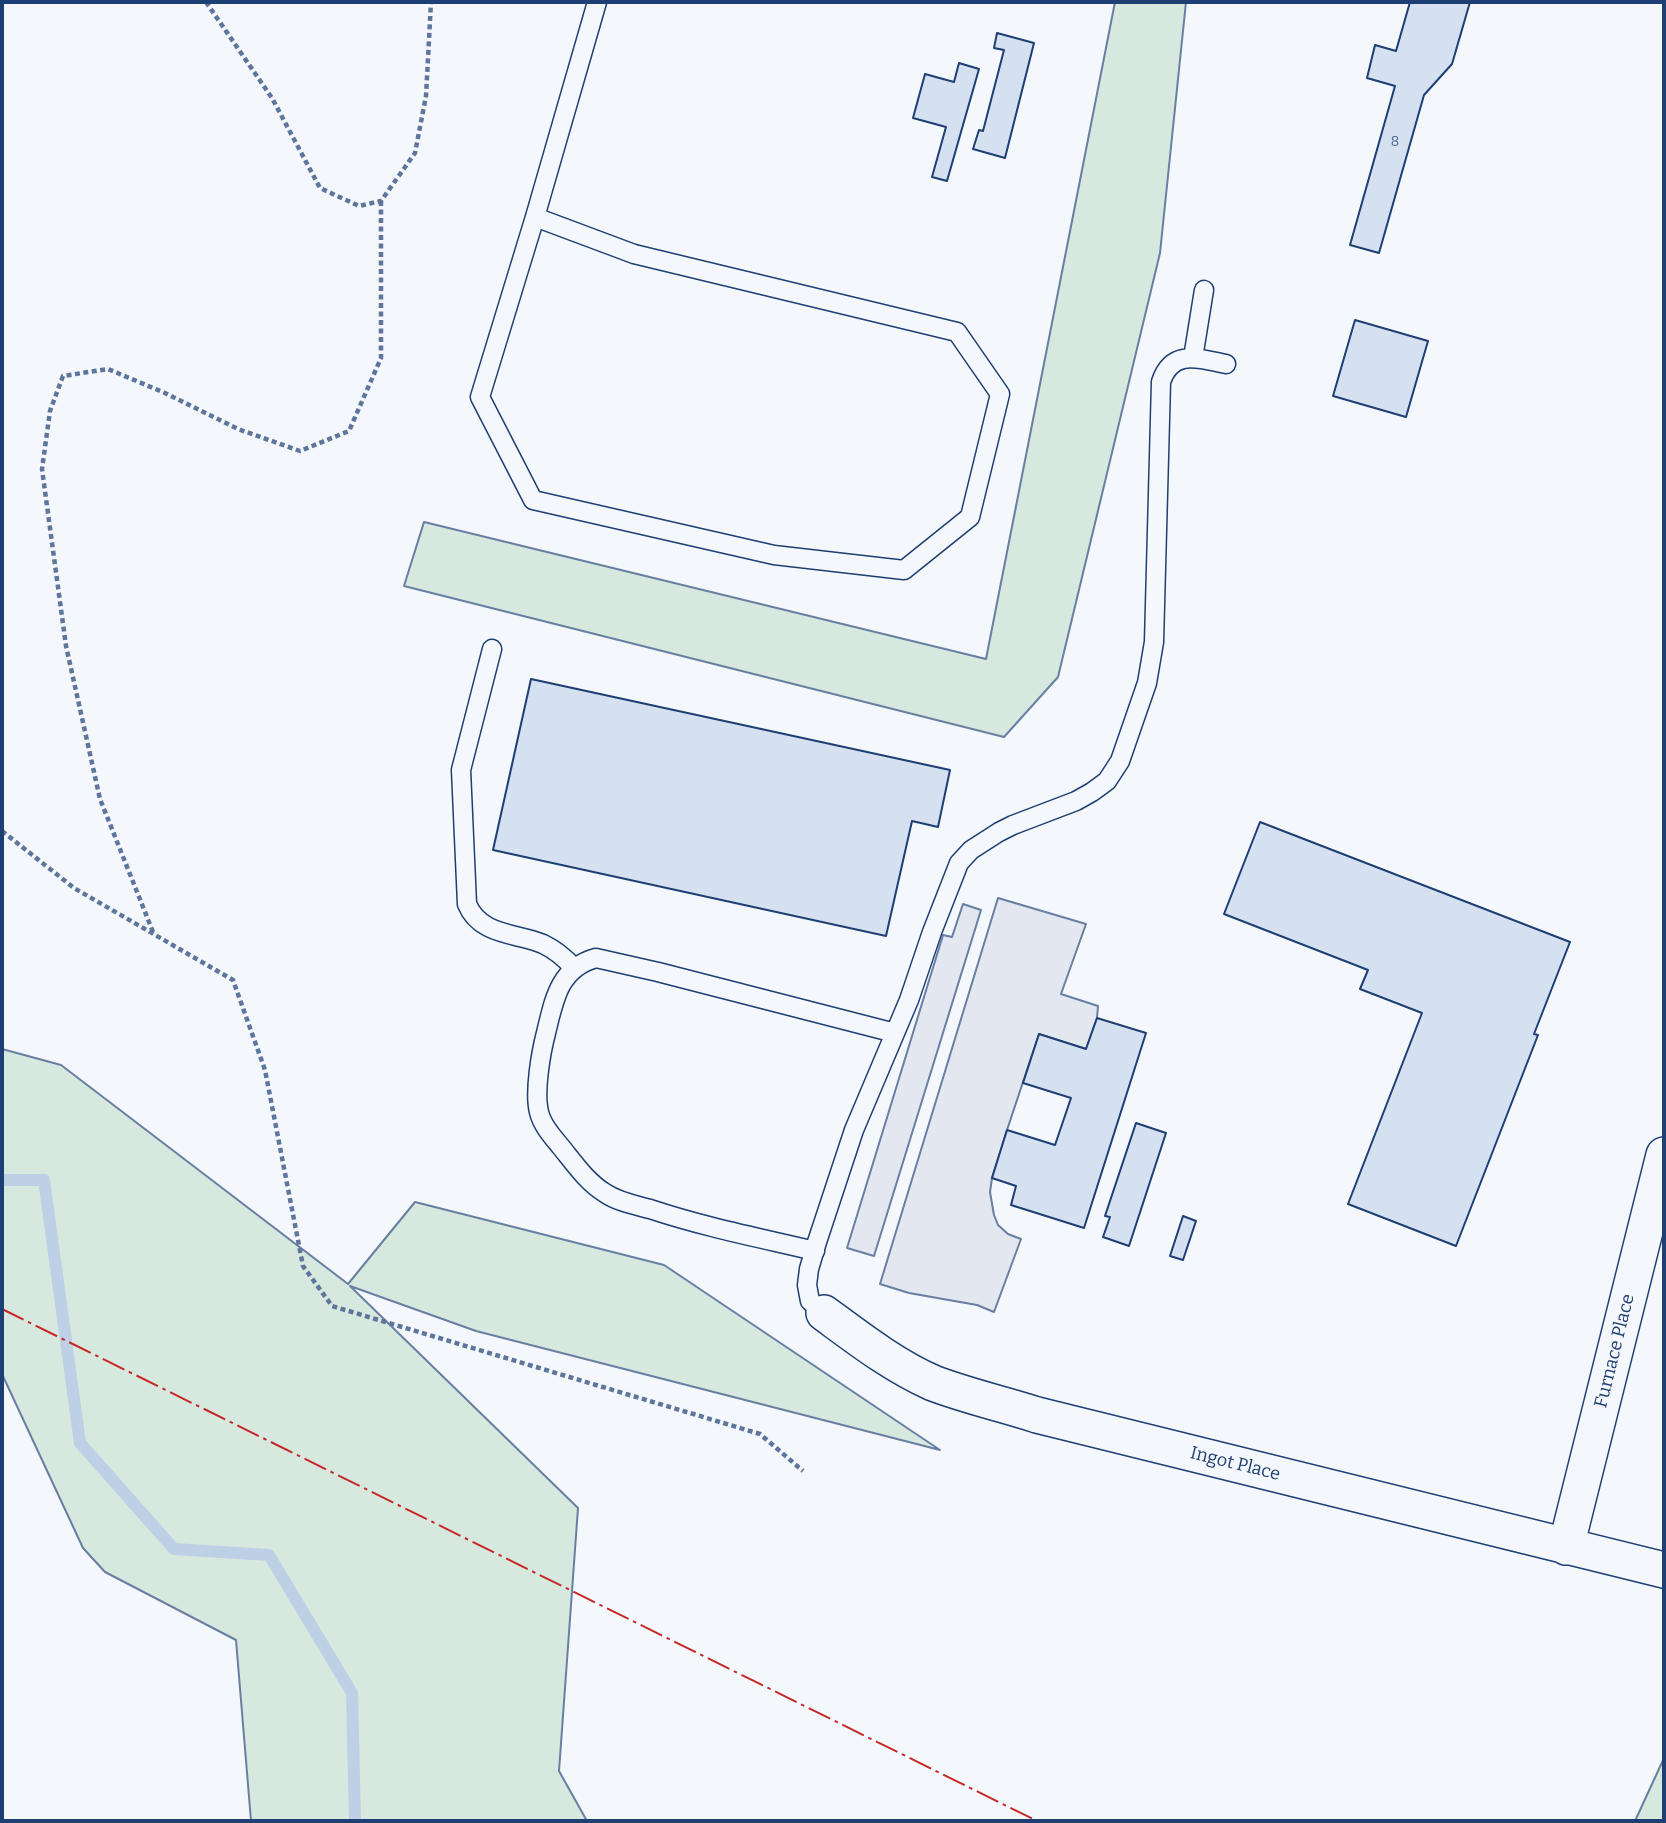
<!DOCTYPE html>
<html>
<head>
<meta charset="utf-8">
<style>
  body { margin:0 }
  #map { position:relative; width:1666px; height:1823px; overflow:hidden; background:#f4f7fb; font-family:Bitter,serif }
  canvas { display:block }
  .frame { position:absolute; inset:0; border:4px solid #1d3f73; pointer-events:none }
</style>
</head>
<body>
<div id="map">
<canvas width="1666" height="1823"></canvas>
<div class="frame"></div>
</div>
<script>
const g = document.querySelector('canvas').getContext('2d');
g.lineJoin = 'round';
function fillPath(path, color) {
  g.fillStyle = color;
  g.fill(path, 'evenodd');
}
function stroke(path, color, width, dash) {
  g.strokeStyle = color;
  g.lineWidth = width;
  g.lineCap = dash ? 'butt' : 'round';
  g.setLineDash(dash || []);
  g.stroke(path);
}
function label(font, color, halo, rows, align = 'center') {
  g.font = font + ' Bitter,serif';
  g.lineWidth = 5;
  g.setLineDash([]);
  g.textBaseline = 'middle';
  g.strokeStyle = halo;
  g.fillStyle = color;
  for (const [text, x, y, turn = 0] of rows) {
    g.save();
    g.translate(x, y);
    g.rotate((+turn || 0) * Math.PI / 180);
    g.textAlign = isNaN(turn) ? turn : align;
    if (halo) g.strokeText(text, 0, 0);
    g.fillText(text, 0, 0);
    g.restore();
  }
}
const green = new Path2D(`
  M 1115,2 L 1186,2 L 1160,253 L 1058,677 L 1004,737 L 404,586 L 424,522 L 986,659 Z
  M 2,1049 L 61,1065 L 348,1284 L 415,1202 L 664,1265 L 940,1450 L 476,1331 L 350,1286 L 578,1508 L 559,1771 L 587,1821 L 251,1821 L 236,1640 L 105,1572 L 83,1548 L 2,1374 Z
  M 1664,1758 L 1664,1821 L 1635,1821 Z`);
fillPath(green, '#d7e8df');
stroke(green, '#687fa3', 2);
const parking = new Path2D(`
  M 998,898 L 1086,924 L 1061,994 L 1098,1006 L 1097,1018 L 1086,1049 L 1039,1034 L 1007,1130 L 992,1178 L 990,1192 L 994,1215 L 998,1225 L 1008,1234 L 1021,1239 L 994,1312 L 977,1305 L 909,1293 L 880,1284 Z
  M 963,904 L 981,910 L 874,1256 L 847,1248 L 943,935 L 952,937 Z`);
fillPath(parking, '#e3e8f0');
stroke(parking, '#687fa3', 2);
stroke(new Path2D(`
  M 2,1180 L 44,1180 L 80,1443 L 174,1549 L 269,1555 L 352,1693 L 355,1821`), '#bed0e5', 12);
const building = new Path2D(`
  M 1410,2 L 1470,2 L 1452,64 L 1424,95 L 1379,253 L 1350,245 L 1395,86 L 1367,78 L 1375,45 L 1396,51 Z
  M 997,33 L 1034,43 L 1005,158 L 973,149 L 979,130 L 983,131 L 1004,50 L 994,48 Z
  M 959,63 L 979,69 L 947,181 L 932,177 L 946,127 L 913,118 L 925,74 L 954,82 Z
  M 1355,320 L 1428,341 L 1406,417 L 1333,396 Z
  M 531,679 L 950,770 L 938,827 L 912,821 L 886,936 L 493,850 Z
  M 1260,822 L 1570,942 L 1534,1034 L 1538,1035 L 1456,1246 L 1348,1204 L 1422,1013 L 1360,989 L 1368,970 L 1224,914 Z
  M 1097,1018 L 1146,1033 L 1084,1228 L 1011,1205 L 1016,1186 L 992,1178 L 1007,1130 L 1055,1145 L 1071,1098 L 1023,1083 L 1039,1034 L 1086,1049 Z
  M 1136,1123 L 1166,1133 L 1129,1246 L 1103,1237 L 1110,1217 L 1105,1216 Z
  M 1183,1216 L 1196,1221 L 1183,1260 L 1170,1256 Z`);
fillPath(building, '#d5e0f0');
stroke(building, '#1d3f73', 2);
const service = new Path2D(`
  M 535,217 L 634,254 L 957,332 L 1000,394 L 970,517 L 904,570 L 774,555 L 533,500 L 480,397 L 535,217 L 597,2
  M 1193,358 L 1204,290
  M 492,649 L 461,770 L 467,904 C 480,936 517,933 543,944 C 556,950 565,958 574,968
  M 815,1251 C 760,1238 704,1227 650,1209 C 635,1205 618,1202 605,1193 C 587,1182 574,1163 561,1147 C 552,1136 542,1125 539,1112 C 534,1092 541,1052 546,1033 C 554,1000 559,968 596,958 L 658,972 L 895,1033
  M 824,1313 L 810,1301 L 807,1285 L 809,1269 L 817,1242 L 854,1130 L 909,1000 L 932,932 L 959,863 L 971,850 L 999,832 L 1013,825 L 1076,801 L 1092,792 L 1107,781 L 1120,761 L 1147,683 L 1154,642 L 1161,382 C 1172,348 1200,359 1226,364`);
const minor = new Path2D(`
  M 824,1313 C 858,1338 894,1366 933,1383 C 967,1396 1003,1404 1037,1415 L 1664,1570
  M 1566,1547 L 1664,1155`);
stroke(service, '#1d3f73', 21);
stroke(minor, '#1d3f73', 38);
stroke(new Path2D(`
  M 206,2 L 272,98 L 320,188 L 359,206 L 381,201 L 415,153 L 426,96 L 431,2
  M 2,831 L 74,888 L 233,980 L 265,1070 L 303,1266 L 332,1306 L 760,1434 L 803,1471
  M 153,932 L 100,799 L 66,646 L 42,469 L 50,411 L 63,376 L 108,369 L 165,393 L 238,429 L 300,451 L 349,431 L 381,358 L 381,201`), '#5e769c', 4.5, [5, 3.5]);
stroke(service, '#f4f7fb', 18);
stroke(minor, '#f4f7fb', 35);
stroke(new Path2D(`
  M 2,1309 L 1037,1821`), '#c62828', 2, [24, 5, 3.5, 5]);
label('14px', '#4b6792', null, [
  ["8",1395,142]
]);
label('18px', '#1d3f73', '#f4f7fb', [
  ["Furnace Place",1615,1351,-76],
  ["Ingot Place",1235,1464,14]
]);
</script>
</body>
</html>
